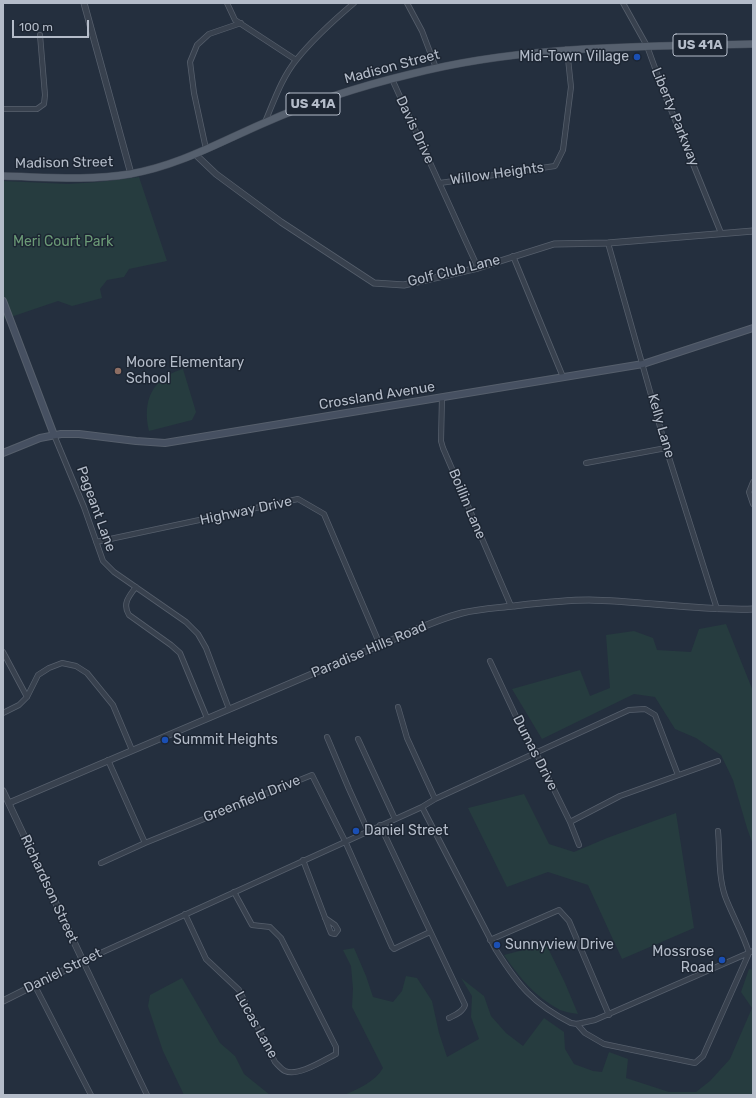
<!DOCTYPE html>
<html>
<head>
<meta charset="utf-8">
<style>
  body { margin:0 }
  #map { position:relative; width:756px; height:1098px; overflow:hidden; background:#242f3e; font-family:Rubik,sans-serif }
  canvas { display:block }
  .frame { position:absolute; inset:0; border:4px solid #b4bcc9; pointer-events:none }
  .scale { position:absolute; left:12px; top:20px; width:77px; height:18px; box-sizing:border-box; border:2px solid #b4bcc9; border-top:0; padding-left:5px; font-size:12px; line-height:14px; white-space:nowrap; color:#b4bcc9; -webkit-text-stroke:3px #1d2633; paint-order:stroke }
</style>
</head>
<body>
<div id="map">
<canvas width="756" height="1098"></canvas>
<div class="frame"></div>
<div class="scale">100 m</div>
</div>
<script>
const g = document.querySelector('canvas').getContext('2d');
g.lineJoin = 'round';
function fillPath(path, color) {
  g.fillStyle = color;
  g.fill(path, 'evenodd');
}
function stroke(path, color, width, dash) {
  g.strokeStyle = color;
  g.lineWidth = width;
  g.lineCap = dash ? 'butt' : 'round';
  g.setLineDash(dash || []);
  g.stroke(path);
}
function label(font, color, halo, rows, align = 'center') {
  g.font = font + ' Rubik,sans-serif';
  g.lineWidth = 3;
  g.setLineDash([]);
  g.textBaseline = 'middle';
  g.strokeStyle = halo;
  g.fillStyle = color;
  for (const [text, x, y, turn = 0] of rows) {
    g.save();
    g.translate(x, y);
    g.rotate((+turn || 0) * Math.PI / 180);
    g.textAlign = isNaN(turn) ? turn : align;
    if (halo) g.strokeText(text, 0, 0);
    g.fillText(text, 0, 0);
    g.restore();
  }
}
fillPath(new Path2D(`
  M 139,177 L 167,261 L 129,269 L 124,277 L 107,280 L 100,289 L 102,298 L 72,306 L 58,301 L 5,319 L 3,315 L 3,181 L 68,184 L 99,182 Z
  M 183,369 L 196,412 L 192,420 L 149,431 C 142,401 152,378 183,369 Z
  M 726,624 L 753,691 L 753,845 L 747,828 L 733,780 L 721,755 L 696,738 L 675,729 L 655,697 L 634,694 L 542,739 L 512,689 L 580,670 L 590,696 L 610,688 L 606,635 L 634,631 L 653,638 L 657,650 L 691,652 L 699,629 Z
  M 524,794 L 549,844 L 574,852 L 607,838 L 676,813 L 694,928 L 622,959 L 588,885 L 548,872 L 507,887 L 468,808 Z
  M 546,944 L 565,983 L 578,1014 C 572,1013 565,1012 560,1010 C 535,997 519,977 504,955 Z
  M 354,948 L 366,976 L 373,997 L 393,1002 L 402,991 L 406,976 L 417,978 L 432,1001 L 439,1033 L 447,1057 L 479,1039 L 471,1017 L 472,996 L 461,978 L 484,996 L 491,1016 L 506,1033 L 523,1046 L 544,1018 L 564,1032 L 565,1049 L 574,1064 L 593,1071 L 602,1072 L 609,1052 L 628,1059 L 626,1078 L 669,1092 L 696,1092 L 710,1081 L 730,1059 L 752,1008 L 741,992 L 749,969 L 753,970 L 753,1095 L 344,1095 C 358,1089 375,1082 383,1068 L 352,1007 L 353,989 L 351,966 L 343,950 Z
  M 182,978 L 220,1043 L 235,1056 L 244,1074 L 270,1095 L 184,1095 L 163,1051 L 148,1006 L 150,995 Z`), '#263c3f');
const minor = new Path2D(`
  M 227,3 L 235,20 L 296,60
  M 407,3 L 422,31 L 436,68
  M 623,3 L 647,46 L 663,90 L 721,233
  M 392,79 L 478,268
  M 3,109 L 37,109 L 44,104 L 45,95 L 40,35
  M 265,122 C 274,101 282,77 297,59 C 314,38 334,20 354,3
  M 206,149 L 194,93 L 190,62 L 197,45 L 209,34 L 241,23
  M 440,183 L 555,166 L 563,150 L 571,87 L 567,49
  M 608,243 L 666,448 L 717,609
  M 513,256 L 563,377
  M 442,397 L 441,441 L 443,448 L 511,606
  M 54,435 L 84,507 L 103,561 L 114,572 L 186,622 L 198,634 L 206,648 L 229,709
  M 586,463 L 666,448
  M 753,482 L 749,492 L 753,504
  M 96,542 L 298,499 L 324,514 L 380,645
  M 136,587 C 129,596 122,604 129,615 L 171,645 L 180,653 L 207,718
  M 3,652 L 27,697
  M 490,661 L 520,725 L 536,753 L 570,822 L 579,845
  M 398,707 L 407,738 L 435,799
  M 3,713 L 19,705 L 27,697 L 38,675 L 49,668 L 62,663 L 76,666 L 87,673 L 113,705 L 132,750
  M 327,737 L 349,789 L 368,831
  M 358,739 L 395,819
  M 108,760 L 145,843
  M 422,807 L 496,950 C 518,985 533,1004 571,1023 L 577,1024 L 595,1020 L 753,951
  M 570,822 L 620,796 L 718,761
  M 380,825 L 465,1005 C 463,1012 455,1015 449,1018
  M 303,860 L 329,928 L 331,933 L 335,934 L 338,930 L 335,925 L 325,918
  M 101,863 L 145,843 L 312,775 L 345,841 L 392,947 L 394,949 L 398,947 L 430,932
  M 185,914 L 206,959 L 239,990 L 275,1062 C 278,1065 281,1069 285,1071 C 298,1077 324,1060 336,1054 L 336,1047 L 281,938 L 270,927 L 252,925 L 234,892
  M 490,940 L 559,910 L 569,921 L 609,1015
  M 34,984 L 91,1095
  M 577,1024 L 585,1033 L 604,1044 L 695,1063 L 703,1056 L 749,953 C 743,933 732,915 725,896 C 718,875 720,852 718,831
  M 147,1095 L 83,961 L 422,807 L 435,799 L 629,710 L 645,709 L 655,715 L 678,775`);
const tertiary = new Path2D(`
  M 84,3 L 131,174
  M 195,154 L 216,174 L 281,222 L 374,283 L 404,285 L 478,268 L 554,244 L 608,243 L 753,231
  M 3,791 L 83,961 L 3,1001
  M 9,803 L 380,645 C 407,634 434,620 462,613 C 479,609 496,608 513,606 C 539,603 564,600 589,600 C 644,601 698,611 753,609`);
const secondary = new Path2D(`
  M 3,301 L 54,435
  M 3,453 L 40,438 L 61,434 L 79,434 L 136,441 L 165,443 L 643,364 L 753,328`);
const primary = new Path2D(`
  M 3,176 C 45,177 88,181 130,174 C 178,166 220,142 264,123 C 311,102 361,86 411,74 C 523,45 638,47 753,44`);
stroke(minor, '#565f6c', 6);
stroke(tertiary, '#565f6c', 7);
stroke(secondary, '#565f6c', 8);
stroke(primary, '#414a57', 8);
stroke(minor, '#38414e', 4.5);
stroke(tertiary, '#38414e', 5.5);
stroke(secondary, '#465061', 6);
stroke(primary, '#56606e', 7);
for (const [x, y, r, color] of [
  [637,57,4,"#1a4fb4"],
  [118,371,4,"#8d6e63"],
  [165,740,4,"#1a4fb4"],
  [356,831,4,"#1a4fb4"],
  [497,945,4,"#1a4fb4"],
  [722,960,4,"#1a4fb4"]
]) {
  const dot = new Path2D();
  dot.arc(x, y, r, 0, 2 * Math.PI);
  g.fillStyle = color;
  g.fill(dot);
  stroke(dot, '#1d2633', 1.5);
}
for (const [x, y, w] of [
  [700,45,54],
  [313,104,54]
]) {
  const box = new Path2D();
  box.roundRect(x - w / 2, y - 11, w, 22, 3);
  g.fillStyle = '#1d2633';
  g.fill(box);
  stroke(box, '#b4bcc9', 1);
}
label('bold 13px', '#b4bcc9', null, [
  ["US 41A",700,45],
  ["US 41A",313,104]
]);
label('14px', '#b4bcc9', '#1d2633', [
  ["Mid-Town Village",629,57,"right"],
  ["Moore Elementary",126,363],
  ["School",126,379],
  ["Summit Heights",173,740],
  ["Daniel Street",364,831],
  ["Sunnyview Drive",505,945],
  ["Mossrose",714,952,"right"],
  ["Road",714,968,"right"]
], 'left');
label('14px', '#b4bcc9', '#1d2633', [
  ["Madison Street",392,67,-15],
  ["Liberty Parkway",675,117,68],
  ["Davis Drive",415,130,65],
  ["Madison Street",64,163,-1],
  ["Willow Heights",497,174,-8],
  ["Golf Club Lane",454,271,-14],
  ["Crossland Avenue",377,396,-9],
  ["Kelly Lane",661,426,74],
  ["Boillin Lane",467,504,67],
  ["Pageant Lane",96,509,70],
  ["Highway Drive",246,511,-12],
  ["Paradise Hills Road",369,650,-23],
  ["Dumas Drive",535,753,63],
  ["Greenfield Drive",252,799,-22],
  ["Richardson Street",49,889,65],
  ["Daniel Street",63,971,-26],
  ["Lucas Lane",256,1025,61]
]);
label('14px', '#6b9a76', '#1d2633', [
  ["Meri Court Park",63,242]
]);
</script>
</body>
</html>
